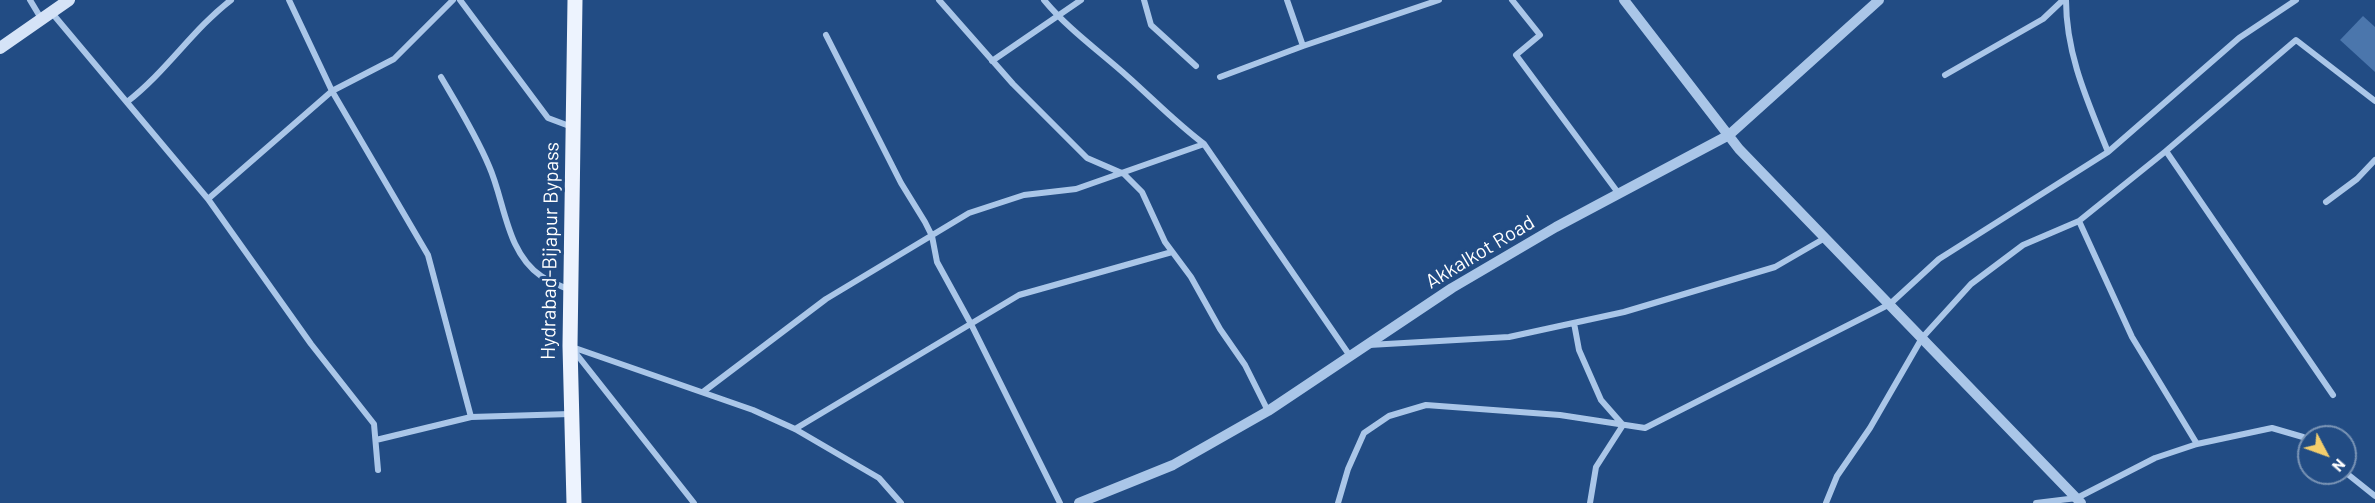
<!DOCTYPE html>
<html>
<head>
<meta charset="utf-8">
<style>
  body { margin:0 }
  #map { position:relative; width:2375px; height:503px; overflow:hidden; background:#224c84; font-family:Barlow,sans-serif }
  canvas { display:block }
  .north { position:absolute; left:2297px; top:425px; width:60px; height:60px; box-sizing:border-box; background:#224c84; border:2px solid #7a94b5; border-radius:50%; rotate:131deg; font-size:16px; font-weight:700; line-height:24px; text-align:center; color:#fff }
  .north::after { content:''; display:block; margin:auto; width:21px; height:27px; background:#f4ce6c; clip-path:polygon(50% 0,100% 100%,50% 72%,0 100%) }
</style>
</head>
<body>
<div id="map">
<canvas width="2375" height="503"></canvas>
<div class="north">N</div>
</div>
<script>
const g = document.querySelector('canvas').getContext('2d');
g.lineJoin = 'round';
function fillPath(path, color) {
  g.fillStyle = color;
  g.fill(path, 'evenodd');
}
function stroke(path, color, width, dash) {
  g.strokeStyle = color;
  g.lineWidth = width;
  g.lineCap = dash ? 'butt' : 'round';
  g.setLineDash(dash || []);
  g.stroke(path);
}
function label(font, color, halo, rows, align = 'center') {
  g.font = font + ' Barlow,sans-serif';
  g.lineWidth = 6;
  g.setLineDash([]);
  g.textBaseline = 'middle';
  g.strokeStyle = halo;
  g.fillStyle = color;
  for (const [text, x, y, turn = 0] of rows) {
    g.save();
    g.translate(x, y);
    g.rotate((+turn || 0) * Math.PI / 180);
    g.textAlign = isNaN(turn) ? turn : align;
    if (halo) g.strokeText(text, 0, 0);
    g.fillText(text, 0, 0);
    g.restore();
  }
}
fillPath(new Path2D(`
  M 2363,16 L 2375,27 L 2375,72 L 2340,40 Z`), '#4b76ac');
stroke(new Path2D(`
  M 30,0 L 42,20
  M 289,0 L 332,91 L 428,255 L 471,417
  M 460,0 L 548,118 L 572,127
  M 939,0 L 1013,84 L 1087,158 L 1124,174 L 1142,192 L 1165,242 L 1191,277 L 1220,329 L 1245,365 L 1268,411
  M 1044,0 C 1068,29 1099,51 1127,76 C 1153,99 1176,123 1204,144 L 1350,356
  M 1144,0 L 1151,25 L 1196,66
  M 1287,0 L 1303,46 L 1439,0
  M 1512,0 L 1540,35 L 1516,55 L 1619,194
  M 2066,0 C 2066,55 2088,102 2108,152
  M 52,13 L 208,199 L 311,344 L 374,424 L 378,470
  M 826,35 L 901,183 L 925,222 L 932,236 L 937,262 L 971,324 L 1060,503
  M 992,61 L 1081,0
  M 1945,75 L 2043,19 L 2063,0
  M 441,77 C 458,106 476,135 489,166 C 505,202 506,252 541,276 C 550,282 561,286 570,290
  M 1220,77 L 1303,46
  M 127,102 C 167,71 192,30 231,0
  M 2166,151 L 2333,395
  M 208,199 L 332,91 L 394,59 L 453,0
  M 2326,202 L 2357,179 L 2375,160
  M 2079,221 L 2132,337 L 2197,444
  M 1574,323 L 1579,350 L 1601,400 L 1623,425 L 1596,467 L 1590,503
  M 1369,345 L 1509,337 L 1624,312 L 1775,267 L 1825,238
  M 572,347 L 753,410 L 795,429 L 879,478 L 901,503
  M 574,351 L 694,503
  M 703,392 L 826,299 L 969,213 L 1024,195 L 1076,189 L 1204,144
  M 795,429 L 1019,295 L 1172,252
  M 376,440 L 471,417 L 570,414
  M 2345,472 L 2375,496
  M 1338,503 L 1348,469 L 1364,433 L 1389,416 L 1426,405 L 1560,415 L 1645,428 L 1890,304 L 1939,259 L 2108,152 L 2239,38 L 2296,0
  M 1826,503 L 1837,476 L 1870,428 L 1922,338 L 1971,284 L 2023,245 L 2079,221 L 2166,151 L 2296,40 L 2375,101
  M 2036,503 L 2077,498 L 2155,458 L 2197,444 L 2272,428 L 2303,437 L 2309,442`), '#aac6e8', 6);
stroke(new Path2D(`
  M 1624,0 L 1739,149 L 2081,503
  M 1079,503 L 1173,465 L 1268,411 L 1452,288 L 1556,227 L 1729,135 L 1879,0`), '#aac6e8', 10);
stroke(new Path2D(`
  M 0,48 L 69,0`), '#d5e3f7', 12);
stroke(new Path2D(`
  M 574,503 L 570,346 L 575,0`), '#edf3fe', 15);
label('20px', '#fff', '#224c84', [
  ["Hydrabad-Bijapur Bypass",550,251,-89],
  ["Akkalkot Road",1480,252,-31]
]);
</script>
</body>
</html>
